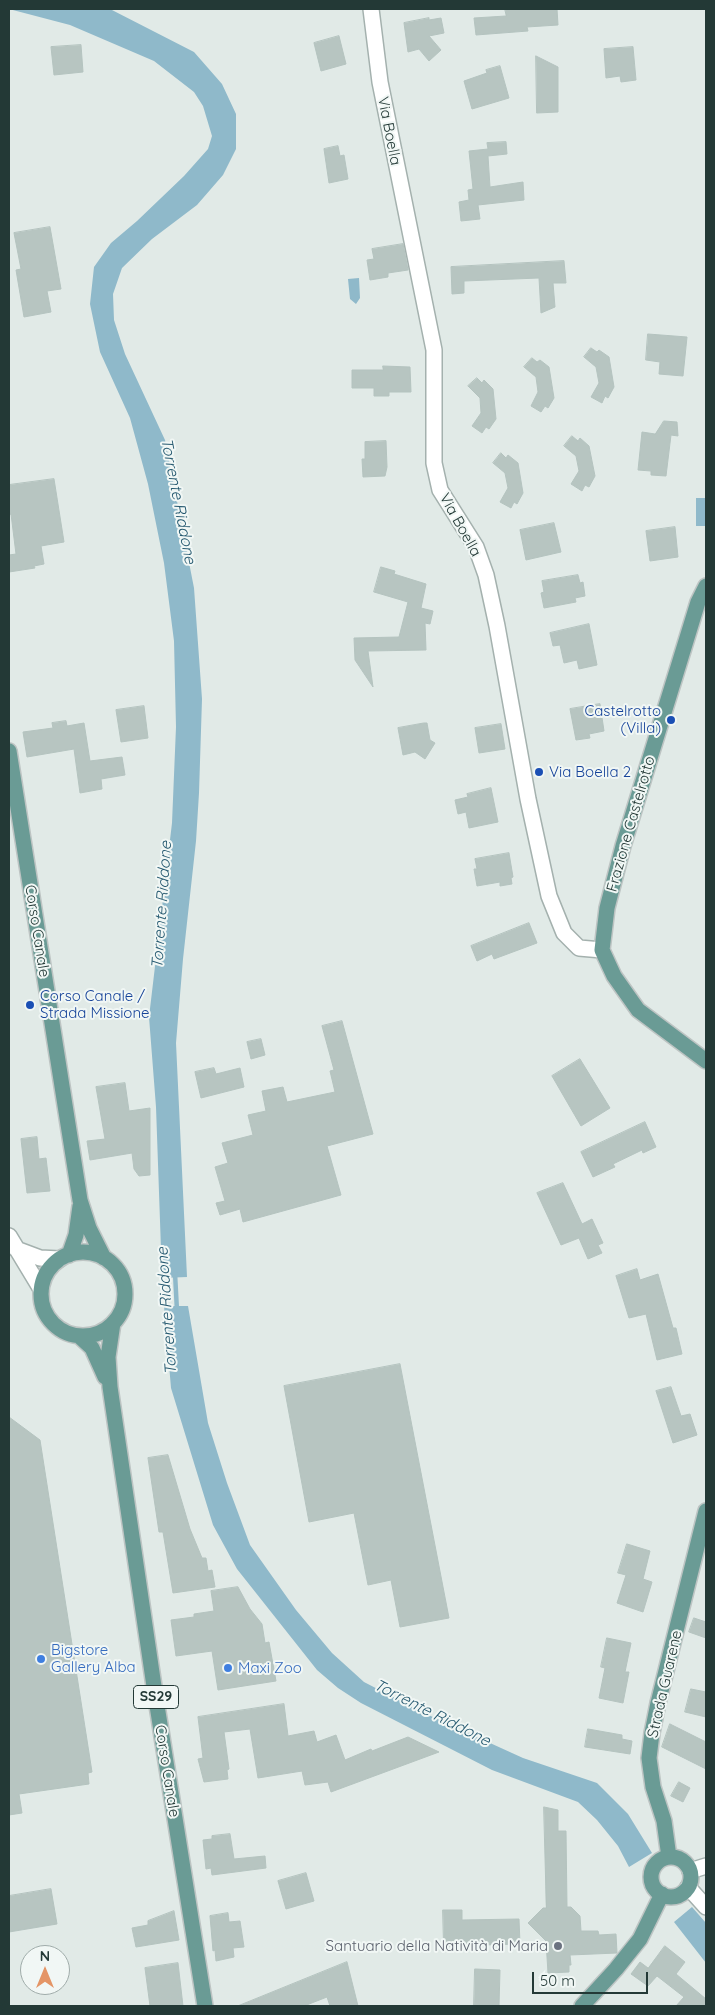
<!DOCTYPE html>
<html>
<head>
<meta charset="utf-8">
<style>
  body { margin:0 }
  #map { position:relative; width:715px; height:2015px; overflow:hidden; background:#e1eae7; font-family:Quicksand,sans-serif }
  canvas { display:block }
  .frame { position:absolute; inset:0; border:10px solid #233936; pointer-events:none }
  .north { position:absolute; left:20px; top:1945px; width:50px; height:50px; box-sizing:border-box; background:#f1f7f5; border:1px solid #9faba9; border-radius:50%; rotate:0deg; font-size:14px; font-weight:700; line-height:20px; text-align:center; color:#233936 }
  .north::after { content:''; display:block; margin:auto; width:18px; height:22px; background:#e49566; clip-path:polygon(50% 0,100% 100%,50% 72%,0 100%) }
  .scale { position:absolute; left:532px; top:1972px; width:116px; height:22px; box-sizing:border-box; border:2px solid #233936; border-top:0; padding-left:6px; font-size:15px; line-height:18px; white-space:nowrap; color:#233936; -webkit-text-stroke:4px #f1f7f5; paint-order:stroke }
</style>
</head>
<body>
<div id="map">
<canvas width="715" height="2015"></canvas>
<div class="frame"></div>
<div class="north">N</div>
<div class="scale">50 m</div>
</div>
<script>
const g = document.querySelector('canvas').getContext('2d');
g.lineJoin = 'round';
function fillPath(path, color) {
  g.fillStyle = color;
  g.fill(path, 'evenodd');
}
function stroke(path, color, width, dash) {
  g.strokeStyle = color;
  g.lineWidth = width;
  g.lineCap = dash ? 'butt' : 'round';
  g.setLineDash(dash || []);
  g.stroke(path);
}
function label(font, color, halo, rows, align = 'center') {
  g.font = font + ' Quicksand,sans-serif';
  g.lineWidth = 4;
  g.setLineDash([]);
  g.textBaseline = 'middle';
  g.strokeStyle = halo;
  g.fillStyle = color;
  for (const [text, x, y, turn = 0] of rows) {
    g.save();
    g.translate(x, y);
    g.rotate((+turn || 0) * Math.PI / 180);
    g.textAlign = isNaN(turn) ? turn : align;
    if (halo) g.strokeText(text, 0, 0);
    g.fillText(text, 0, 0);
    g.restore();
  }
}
fillPath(new Path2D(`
  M 9,9 L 110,9 L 194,52 L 222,84 L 236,114 L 236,149 L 223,175 L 197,205 L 152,239 L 122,268 L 113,294 L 114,320 L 125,354 L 165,440 L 194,588 L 202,699 L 199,793 L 196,841 L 183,959 L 176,1043 L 187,1277 L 162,1278 L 156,1107 L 149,1017 L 172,823 L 176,727 L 174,641 L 164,563 L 148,484 L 130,418 L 100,352 L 90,304 L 94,267 L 111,243 L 137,221 L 184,176 L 208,149 L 212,136 L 203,106 L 194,92 L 154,61 L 70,25 Z
  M 359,278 L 360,298 L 356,304 L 350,299 L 348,279 Z
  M 696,498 L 706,498 L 706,526 L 696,526 Z
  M 164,1306 L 188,1306 L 208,1423 L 227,1483 L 250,1545 L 296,1610 L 332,1653 L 364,1682 L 424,1713 L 523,1758 L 597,1783 L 628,1814 L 652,1853 L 629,1867 L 618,1846 L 597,1820 L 578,1802 L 492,1770 L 361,1703 L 338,1688 L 317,1670 L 237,1569 L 213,1525 L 171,1388 Z
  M 692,1907 L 706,1923 L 706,1963 L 674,1922 Z`), '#8fb9ca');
stroke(new Path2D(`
  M 175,1273 L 177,1311`), '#8fb9ca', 4.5);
const building = new Path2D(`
  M 505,9 L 557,9 L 558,25 L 527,27 L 528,31 L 476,35 L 474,18 L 506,16 Z
  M 429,18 L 429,20 L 441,18 L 444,33 L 429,36 L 441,50 L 429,61 L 419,49 L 408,52 L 404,23 Z
  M 339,36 L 346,64 L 321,71 L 314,43 Z
  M 81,45 L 83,72 L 54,75 L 51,47 Z
  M 633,47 L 636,80 L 621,82 L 620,76 L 606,78 L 604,49 Z
  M 536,56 L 558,67 L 558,112 L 537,113 Z
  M 500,66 L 509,98 L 472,109 L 464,81 L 487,73 L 486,70 Z
  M 506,142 L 507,154 L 488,156 L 490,187 L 523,182 L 524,200 L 478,205 L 480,219 L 461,221 L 459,202 L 469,200 L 468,190 L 473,189 L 469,151 L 488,149 L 487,143 Z
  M 338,146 L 340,156 L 344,155 L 348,179 L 329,183 L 324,149 Z
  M 50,227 L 61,289 L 47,291 L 51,312 L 24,317 L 16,270 L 21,269 L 14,233 Z
  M 403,244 L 408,270 L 388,273 L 388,277 L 370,280 L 367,260 L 374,259 L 372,249 Z
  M 564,261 L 566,283 L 553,283 L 555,307 L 541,313 L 539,278 L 464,281 L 464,293 L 452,294 L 451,267 Z
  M 648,334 L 687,337 L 683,376 L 659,374 L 660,362 L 646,360 Z
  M 591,348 L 597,352 L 599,350 L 609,357 L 614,387 L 608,398 L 605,396 L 602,403 L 591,397 L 599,383 L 596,367 L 584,357 Z
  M 532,358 L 537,362 L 540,360 L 549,367 L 554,398 L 548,408 L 545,406 L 541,412 L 531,406 L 538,392 L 536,377 L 524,367 Z
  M 383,366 L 410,367 L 411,392 L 389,392 L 389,396 L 374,396 L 374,388 L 352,388 L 352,370 L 383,370 Z
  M 477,378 L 482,383 L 484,380 L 493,389 L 496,419 L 489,429 L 486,427 L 482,433 L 472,426 L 481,413 L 480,398 L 468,386 Z
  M 664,421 L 677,422 L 678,436 L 671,435 L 666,476 L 651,475 L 651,471 L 638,470 L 642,432 L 655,434 Z
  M 572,436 L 578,441 L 580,438 L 589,446 L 595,476 L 589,487 L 585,485 L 582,491 L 571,484 L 579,471 L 576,456 L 564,446 Z
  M 386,441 L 387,467 L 385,476 L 363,477 L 362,459 L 365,459 L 365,442 Z
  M 501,453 L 506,458 L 508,455 L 518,463 L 523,493 L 517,504 L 514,502 L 511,508 L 500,502 L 508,488 L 505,473 L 493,463 Z
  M 54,479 L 64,542 L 41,546 L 44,564 L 34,566 L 35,568 L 9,572 L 9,555 L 16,554 L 11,514 L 9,515 L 9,485 Z
  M 554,523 L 561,552 L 526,560 L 520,530 Z
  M 675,527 L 678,557 L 650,561 L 646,531 Z
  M 381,567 L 395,571 L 394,574 L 426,584 L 421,608 L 433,611 L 430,624 L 425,623 L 426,650 L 368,651 L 373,687 L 355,660 L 354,638 L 399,637 L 408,602 L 374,592 Z
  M 578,575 L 580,583 L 583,582 L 585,596 L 575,598 L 576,602 L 544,608 L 541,593 L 544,592 L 542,581 Z
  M 589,624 L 597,665 L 579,669 L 577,660 L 564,663 L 560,645 L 553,646 L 550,633 Z
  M 600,704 L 604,731 L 589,734 L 590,738 L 576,740 L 570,709 Z
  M 144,706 L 148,738 L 121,742 L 116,710 Z
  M 66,721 L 67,726 L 84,723 L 90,761 L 122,757 L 125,775 L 101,779 L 102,789 L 80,793 L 74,749 L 27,757 L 23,732 L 53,728 L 52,723 Z
  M 424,723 L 427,723 L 430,740 L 435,743 L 425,759 L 415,752 L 403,755 L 398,728 Z
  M 501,724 L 505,749 L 479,753 L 475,728 Z
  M 491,788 L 498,822 L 469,828 L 466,812 L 458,814 L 455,800 L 468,797 L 467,794 Z
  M 509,853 L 513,877 L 511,878 L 512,884 L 500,886 L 500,882 L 477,886 L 474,869 L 477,869 L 475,859 Z
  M 529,923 L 537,943 L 494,959 L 492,954 L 477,961 L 471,946 Z
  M 342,1021 L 373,1134 L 327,1146 L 341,1195 L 243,1222 L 240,1209 L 220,1215 L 216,1203 L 225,1201 L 215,1167 L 228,1163 L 222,1143 L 253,1135 L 248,1115 L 266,1111 L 262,1091 L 283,1087 L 287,1102 L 335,1092 L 330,1071 L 334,1070 L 322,1026 Z
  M 261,1039 L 265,1055 L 251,1059 L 247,1042 Z
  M 580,1059 L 610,1108 L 581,1126 L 552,1076 Z
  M 214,1068 L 216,1074 L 240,1068 L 244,1087 L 201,1098 L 195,1072 Z
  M 125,1083 L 129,1111 L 150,1108 L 150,1175 L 139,1176 L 134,1169 L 132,1153 L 90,1160 L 87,1141 L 105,1139 L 96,1087 Z
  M 645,1122 L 656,1147 L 643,1153 L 642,1150 L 613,1164 L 615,1167 L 593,1177 L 581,1152 Z
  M 37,1137 L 39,1159 L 46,1158 L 50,1191 L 27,1193 L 21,1139 Z
  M 563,1183 L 582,1224 L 592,1219 L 603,1243 L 598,1245 L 602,1253 L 588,1259 L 579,1238 L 561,1245 L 537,1193 Z
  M 637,1269 L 640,1280 L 658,1274 L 673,1328 L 676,1328 L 682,1354 L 657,1360 L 646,1314 L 629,1318 L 616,1276 Z
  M 400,1364 L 449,1618 L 400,1627 L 391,1580 L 368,1585 L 354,1513 L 309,1522 L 284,1386 Z
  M 671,1387 L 681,1416 L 690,1414 L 697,1435 L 673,1443 L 656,1391 Z
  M 9,1417 L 40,1440 L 92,1772 L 88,1773 L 89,1784 L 19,1794 L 22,1813 L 9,1815 Z
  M 168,1455 L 190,1529 L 202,1558 L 206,1558 L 208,1571 L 212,1570 L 215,1587 L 173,1593 L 163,1532 L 159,1532 L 148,1458 Z
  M 627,1544 L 650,1551 L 643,1579 L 652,1582 L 643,1612 L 617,1603 L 626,1575 L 618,1573 Z
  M 238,1587 L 250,1609 L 262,1624 L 265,1643 L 269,1642 L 276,1681 L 218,1690 L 212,1651 L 176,1656 L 171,1620 L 194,1617 L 194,1614 L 214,1611 L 211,1591 Z
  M 694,1618 L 706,1622 L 706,1638 L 689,1632 Z
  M 607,1638 L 631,1643 L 625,1672 L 629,1672 L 623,1703 L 599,1698 L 605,1668 L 601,1667 Z
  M 691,1689 L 706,1692 L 706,1717 L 685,1712 Z
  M 284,1704 L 288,1736 L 314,1731 L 317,1742 L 336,1735 L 345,1760 L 371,1749 L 372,1751 L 408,1737 L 439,1752 L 331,1792 L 328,1782 L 305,1785 L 302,1771 L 258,1778 L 250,1729 L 224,1732 L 229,1769 L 227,1770 L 228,1779 L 204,1782 L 198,1759 L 203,1758 L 198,1717 Z
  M 670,1724 L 706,1742 L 706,1769 L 662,1747 Z
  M 588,1729 L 622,1735 L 622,1739 L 632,1741 L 630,1754 L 585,1747 Z
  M 679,1782 L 690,1788 L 683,1802 L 671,1796 Z
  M 544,1807 L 558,1810 L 558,1831 L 566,1831 L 567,1907 L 571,1907 L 580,1916 L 581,1931 L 598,1931 L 599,1935 L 616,1934 L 617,1953 L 570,1955 L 571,1965 L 569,1965 L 569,1972 L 548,1973 L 546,1941 L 528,1923 L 543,1908 L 546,1908 Z
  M 230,1834 L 234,1859 L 265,1856 L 266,1868 L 212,1875 L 211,1868 L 206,1869 L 203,1840 L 212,1839 L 212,1836 Z
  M 306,1873 L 314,1901 L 286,1909 L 278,1881 Z
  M 51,1889 L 57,1924 L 9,1932 L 9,1896 Z
  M 443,1910 L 462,1910 L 462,1920 L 519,1919 L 520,1944 L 444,1946 Z
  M 174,1911 L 179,1940 L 136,1947 L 132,1928 L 148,1925 L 148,1921 Z
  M 228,1913 L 229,1922 L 240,1921 L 244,1947 L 233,1948 L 234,1957 L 216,1961 L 215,1950 L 213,1951 L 210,1916 Z
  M 665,1946 L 685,1962 L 676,1974 L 706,1999 L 706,2006 L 676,2006 L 684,1997 L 657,1976 L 648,1986 L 631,1974 L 640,1962 L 648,1968 Z
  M 347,1962 L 358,2006 L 330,2006 L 327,1997 L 304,2006 L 238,2006 Z
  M 178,1963 L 183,2006 L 150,2006 L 145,1968 Z
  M 475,1969 L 500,1970 L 499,2006 L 474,2006 Z`);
fillPath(building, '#b7c5c1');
stroke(building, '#b4c3bf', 1);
const minor = new Path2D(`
  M 371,9 L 380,82 L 434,350 L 434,463 L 440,490 L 476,547 L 486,575 L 497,626 L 528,799 L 549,896 L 564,933 L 579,948 L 602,950
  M 9,1236 L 41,1289
  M 16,1249 L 40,1258 L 60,1259
  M 690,1871 L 706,1866
  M 688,1887 L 706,1907`);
const major = new Path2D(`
  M 706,586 L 698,602 L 623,846 L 607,908 L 602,950 L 614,976 L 638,1010 L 706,1061
  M 9,751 L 80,1200 L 89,1228 L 104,1258
  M41 1294a42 42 0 1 1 84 0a42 42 0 1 1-84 0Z
  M 69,1255 L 76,1235 L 80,1206
  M 113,1323 L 108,1357 L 110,1387 L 155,1693 L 205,2006
  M 79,1336 L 92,1348 L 105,1377
  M 669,1857 L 664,1821 L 653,1787 L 649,1758 L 652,1733 L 658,1703 L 706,1511
  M651 1877a20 20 0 1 1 40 0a20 20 0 1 1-40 0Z
  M 582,2006 L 616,1969 L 640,1939 L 662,1894`);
stroke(minor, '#a4b1ae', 18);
stroke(major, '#bdc4c3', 18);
stroke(minor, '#fff', 15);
stroke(major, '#6a9b95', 15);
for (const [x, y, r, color] of [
  [671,720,5,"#1a4fb4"],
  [539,772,5,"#1a4fb4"],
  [30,1005,5,"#1a4fb4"],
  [41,1659,5,"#3f7fe0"],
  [228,1668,5,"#3f7fe0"],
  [558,1946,5,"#6b7280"]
]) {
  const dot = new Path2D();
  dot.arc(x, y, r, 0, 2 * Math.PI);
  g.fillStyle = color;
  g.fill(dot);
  stroke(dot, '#f1f7f5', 2);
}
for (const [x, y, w] of [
  [156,1697,45]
]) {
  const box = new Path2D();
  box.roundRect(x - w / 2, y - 11.5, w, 23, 4);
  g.fillStyle = '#f1f7f5';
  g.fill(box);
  stroke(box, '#233936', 1);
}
label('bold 14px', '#233936', null, [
  ["SS29",156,1697]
]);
label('15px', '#233936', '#f1f7f5', [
  ["Via Boella",389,131,79],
  ["Via Boella",460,525,61],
  ["Frazione Castelrotto",631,824,-74],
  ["Corso Canale",37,931,81],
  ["Strada Guarene",665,1684,-77],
  ["Corso Canale",167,1771,81]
]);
label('15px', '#164399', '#f1f7f5', [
  ["Castelrotto",661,711,"right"],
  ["(Villa)",661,728,"right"],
  ["Via Boella 2",549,772],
  ["Corso Canale /",40,996],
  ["Strada Missione",40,1013]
], 'left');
label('15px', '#366cbe', '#f1f7f5', [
  ["Bigstore",51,1650],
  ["Gallery Alba",51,1667],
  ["Maxi Zoo",238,1668]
], 'left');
label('15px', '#5b616d', '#f1f7f5', [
  ["Santuario della Natività di Maria",548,1946]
], 'right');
label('italic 16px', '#24586f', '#f1f7f5', [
  ["Torrente Riddone",178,501,79],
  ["Torrente Riddone",162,905,-86],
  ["Torrente Riddone",167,1311,-94],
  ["Torrente Riddone",432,1713,27]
]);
</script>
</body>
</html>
